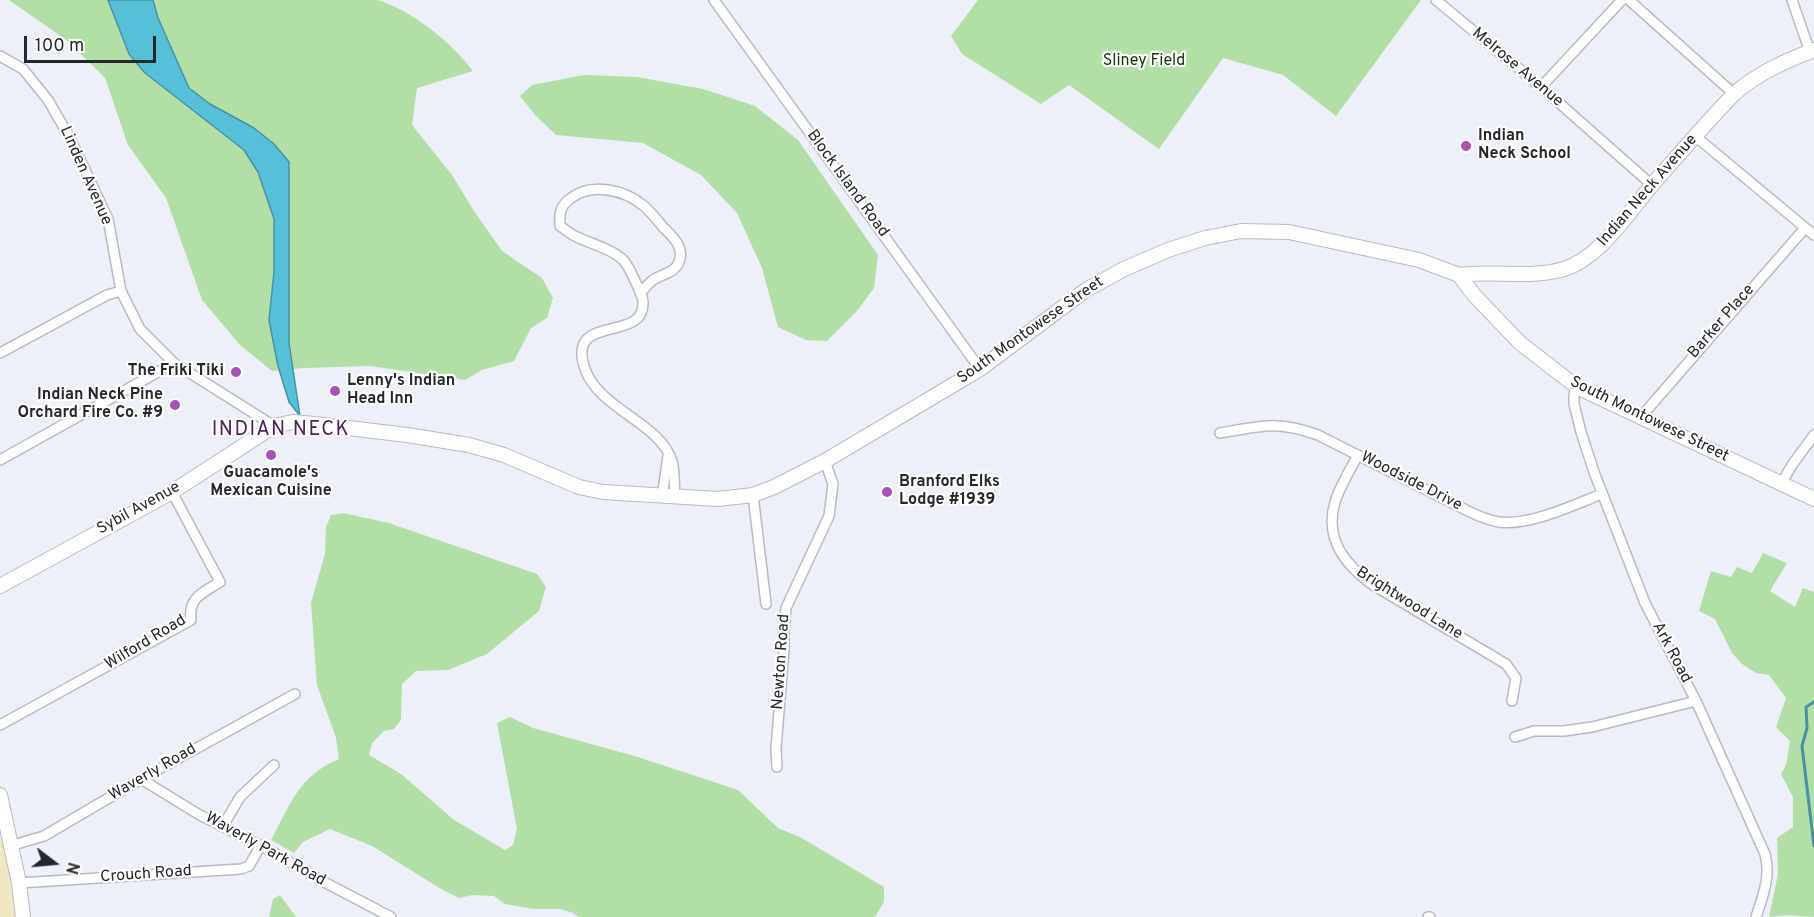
<!DOCTYPE html>
<html>
<head>
<meta charset="utf-8">
<style>
  body { margin:0 }
  #map { position:relative; width:1814px; height:917px; overflow:hidden; background:#edf0f8; font-family:Overpass,sans-serif }
  canvas { display:block }
  .north { position:absolute; left:24px; top:833px; width:60px; height:60px; -webkit-text-stroke:4px #fff; paint-order:stroke; rotate:106deg; font-size:16px; font-weight:700; line-height:24px; text-align:center; color:#26272a }
  .north::after { content:''; display:block; margin:auto; width:21px; height:27px; background:#26272a; clip-path:polygon(50% 0,100% 100%,50% 72%,0 100%) }
  .scale { position:absolute; left:24px; top:36px; width:132px; height:27px; box-sizing:border-box; border:3px solid #26272a; border-top:0; padding-left:8px; font-size:18px; line-height:21px; white-space:nowrap; color:#26272a; -webkit-text-stroke:4px #fff; paint-order:stroke }
</style>
</head>
<body>
<div id="map">
<canvas width="1814" height="917"></canvas>
<div class="north">N</div>
<div class="scale">100 m</div>
</div>
<script>
const g = document.querySelector('canvas').getContext('2d');
g.lineJoin = 'round';
function fillPath(path, color) {
  g.fillStyle = color;
  g.fill(path, 'evenodd');
}
function stroke(path, color, width, dash) {
  g.strokeStyle = color;
  g.lineWidth = width;
  g.lineCap = dash ? 'butt' : 'round';
  g.setLineDash(dash || []);
  g.stroke(path);
}
function label(font, color, halo, rows, align = 'center') {
  g.font = font + ' Overpass,sans-serif';
  g.lineWidth = 4.5;
  g.setLineDash([]);
  g.textBaseline = 'middle';
  g.strokeStyle = halo;
  g.fillStyle = color;
  for (const [text, x, y, turn = 0] of rows) {
    g.save();
    g.translate(x, y);
    g.rotate((+turn || 0) * Math.PI / 180);
    g.textAlign = isNaN(turn) ? turn : align;
    if (halo) g.strokeText(text, 0, 0);
    g.fillText(text, 0, 0);
    g.restore();
  }
}
fillPath(new Path2D(`
  M 9,0 L 377,0 C 412,10 451,42 473,71 L 417,88 L 412,125 L 452,175 L 474,211 L 502,251 L 542,278 L 553,298 L 547,318 L 531,328 L 514,361 L 482,370 L 465,380 L 370,366 L 304,368 L 272,371 L 240,345 L 202,300 L 166,198 L 128,145 L 105,78 L 69,42 Z
  M 978,0 L 1421,0 L 1336,116 L 1283,75 L 1223,58 L 1159,149 L 1069,85 L 1041,104 L 962,54 L 951,36 Z
  M 584,75 L 637,77 L 703,89 L 755,106 L 798,140 L 878,255 L 874,288 L 857,311 L 827,341 L 806,340 L 778,327 L 762,268 L 737,213 L 701,175 L 643,143 L 556,135 L 536,116 L 520,96 L 532,85 Z
  M 343,513 L 389,523 L 537,574 L 546,587 L 539,611 L 487,654 L 448,670 L 416,671 L 402,684 L 401,720 L 394,729 L 384,731 L 372,743 L 369,755 L 401,774 L 454,820 L 505,850 L 513,845 L 517,829 L 497,723 L 510,717 L 533,728 L 638,757 L 738,790 L 778,828 L 800,837 L 884,887 L 884,902 L 875,917 L 579,917 L 573,913 L 560,909 L 533,909 L 505,904 L 494,896 L 472,895 L 459,898 L 441,889 L 372,846 L 330,829 L 303,842 L 294,853 L 271,840 C 291,803 299,776 339,759 L 336,738 L 317,685 L 311,603 L 325,554 L 326,527 L 331,515 Z
  M 1763,553 L 1787,563 L 1770,591 L 1795,607 L 1803,588 L 1814,592 L 1814,917 L 1788,915 L 1769,917 L 1778,874 L 1777,838 L 1793,827 L 1793,797 L 1781,774 L 1786,765 L 1790,741 L 1776,727 L 1786,698 L 1769,675 L 1756,673 L 1742,664 L 1732,653 L 1715,619 L 1699,611 L 1711,571 L 1731,577 L 1737,567 L 1752,573 Z
  M 280,895 L 296,917 L 269,917 L 273,899 Z`), '#b2dfa5');
fillPath(new Path2D(`
  M 0,840 L 2,841 L 5,850 L 16,917 L 0,917 Z`), '#f1e7c1');
const water = new Path2D(`
  M 108,0 L 153,0 L 158,18 L 189,88 L 210,104 L 254,128 L 274,144 L 289,162 L 289,343 L 300,416 L 289,402 L 278,366 L 269,320 L 274,272 L 274,219 L 258,172 L 244,150 L 145,73 L 129,54 Z`);
fillPath(water, '#57c0d9');
stroke(water, '#4892a4', 1.5);
stroke(new Path2D(`
  M 1814,702 L 1806,707 L 1807,728 L 1802,746 L 1814,846`), '#4892a4', 3);
const street = new Path2D(`
  M 714,0 L 980,369
  M 1436,0 L 1541,87 L 1652,185
  M 1629,0 L 1734,94
  M 1792,0 L 1810,52
  M 0,56 L 23,69 L 48,100 L 70,138 L 108,219 L 121,291 L 140,329 L 174,363 L 274,426
  M 1541,87 L 1622,0
  M 1695,136 L 1814,235
  M 640,293 C 644,289 649,283 653,280 C 662,274 675,273 679,262 C 685,247 672,236 663,227 C 657,220 651,212 644,206 C 625,190 592,182 571,198 C 560,206 559,213 560,226 C 565,229 570,234 575,236 C 590,244 608,247 621,258 C 628,263 633,277 637,285 C 639,290 643,297 643,302 C 645,344 565,312 585,369 C 599,409 660,423 672,461 C 675,472 674,485 675,497
  M 0,353 L 107,295 L 121,291
  M 1577,387 L 1574,395 L 1574,404 L 1581,432 L 1594,472 L 1645,603 L 1696,701 L 1765,854 C 1771,876 1763,896 1756,917
  M 1640,418 L 1805,228
  M 1220,433 C 1261,426 1277,420 1318,435 L 1468,511 C 1478,516 1487,520 1499,522 C 1530,526 1573,505 1602,494
  M 1358,455 C 1350,470 1340,486 1335,502 C 1324,539 1345,565 1373,585 L 1506,664 L 1516,678 L 1512,701
  M 0,460 L 174,363
  M 1781,484 L 1792,465 L 1814,435
  M 753,495 L 766,604
  M 662,497 L 668,456
  M 0,725 L 191,620 C 188,597 203,593 220,582 L 172,492
  M 1515,737 L 1534,731 L 1564,731 L 1592,727 L 1696,701
  M 777,767 L 776,749 L 784,649 L 784,627 L 786,608 L 829,516 L 833,484 L 825,461
  M 141,779 L 198,814 L 267,849 L 326,883 L 391,917
  M 223,826 L 240,797 L 274,765
  M 10,846 L 44,836 L 141,779 L 295,694
  M 19,883 L 241,869 L 249,866 L 261,845
  M 1428,917 L 1430,917`);
const secondary = new Path2D(`
  M 1459,275 C 1494,270 1530,279 1564,269 C 1600,258 1628,213 1652,185 C 1679,154 1706,123 1734,94 C 1758,73 1785,61 1814,50
  M 0,586 L 172,492 L 274,426 L 293,422 L 324,425 L 407,435 L 469,445 L 504,455 L 579,487 L 603,492 L 718,499 L 753,495 L 774,487 L 825,461 L 980,369 L 1086,290 L 1124,269 L 1168,250 L 1205,238 L 1241,231 L 1289,232 L 1419,260 L 1459,275 L 1474,295 L 1520,343 L 1577,387 L 1814,499
  M 0,795 L 19,883 L 23,917`);
stroke(street, '#b8bbc3', 12);
stroke(secondary, '#b8bbc3', 16);
stroke(street, '#fff', 9);
stroke(secondary, '#fff', 14);
for (const [x, y, r, color] of [
  [1466,146,6,"#a950bc"],
  [236,372,6,"#a950bc"],
  [335,391,6,"#a950bc"],
  [175,405,6,"#a950bc"],
  [271,455,6,"#a950bc"],
  [887,492,6,"#a950bc"]
]) {
  const dot = new Path2D();
  dot.arc(x, y, r, 0, 2 * Math.PI);
  g.fillStyle = color;
  g.fill(dot);
  stroke(dot, '#fff', 2);
}
label('16px', '#143407', '#fff', [
  ["Sliney Field",1144,62]
]);
label('16px', '#26272a', '#fff', [
  ["Melrose Avenue",1517,68,40],
  ["Linden Avenue",85,176,66],
  ["Block Island Road",847,184,54],
  ["Indian Neck Avenue",1648,191,-49],
  ["Barker Place",1722,322,-49],
  ["South Montowese Street",1031,331,-35],
  ["South Montowese Street",1649,420,26],
  ["Woodside Drive",1411,482,27],
  ["Sybil Avenue",139,509,-29],
  ["Brightwood Lane",1409,604,32],
  ["Wilford Road",146,643,-31],
  ["Ark Road",1671,653,62],
  ["Newton Road",782,662,-86],
  ["Waverly Road",153,773,-30],
  ["Waverly Park Road",265,850,29],
  ["Crouch Road",146,875,-4]
]);
label('bold 16px', '#26272a', '#fff', [
  ["Indian",1478,137],
  ["Neck School",1478,155],
  ["The Friki Tiki",224,372,"right"],
  ["Lenny's Indian",347,382],
  ["Head Inn",347,400],
  ["Indian Neck Pine",163,396,"right"],
  ["Orchard Fire Co. #9",163,414,"right"],
  ["Guacamole's",271,474,"center"],
  ["Mexican Cuisine",271,492,"center"],
  ["Branford Elks",899,483],
  ["Lodge #1939",899,501]
], 'left');
g.letterSpacing = '1.5px';
label('20px', '#4d2256', '#fff', [
  ["INDIAN NECK",281,431]
]);
g.letterSpacing = '0px';
</script>
</body>
</html>
